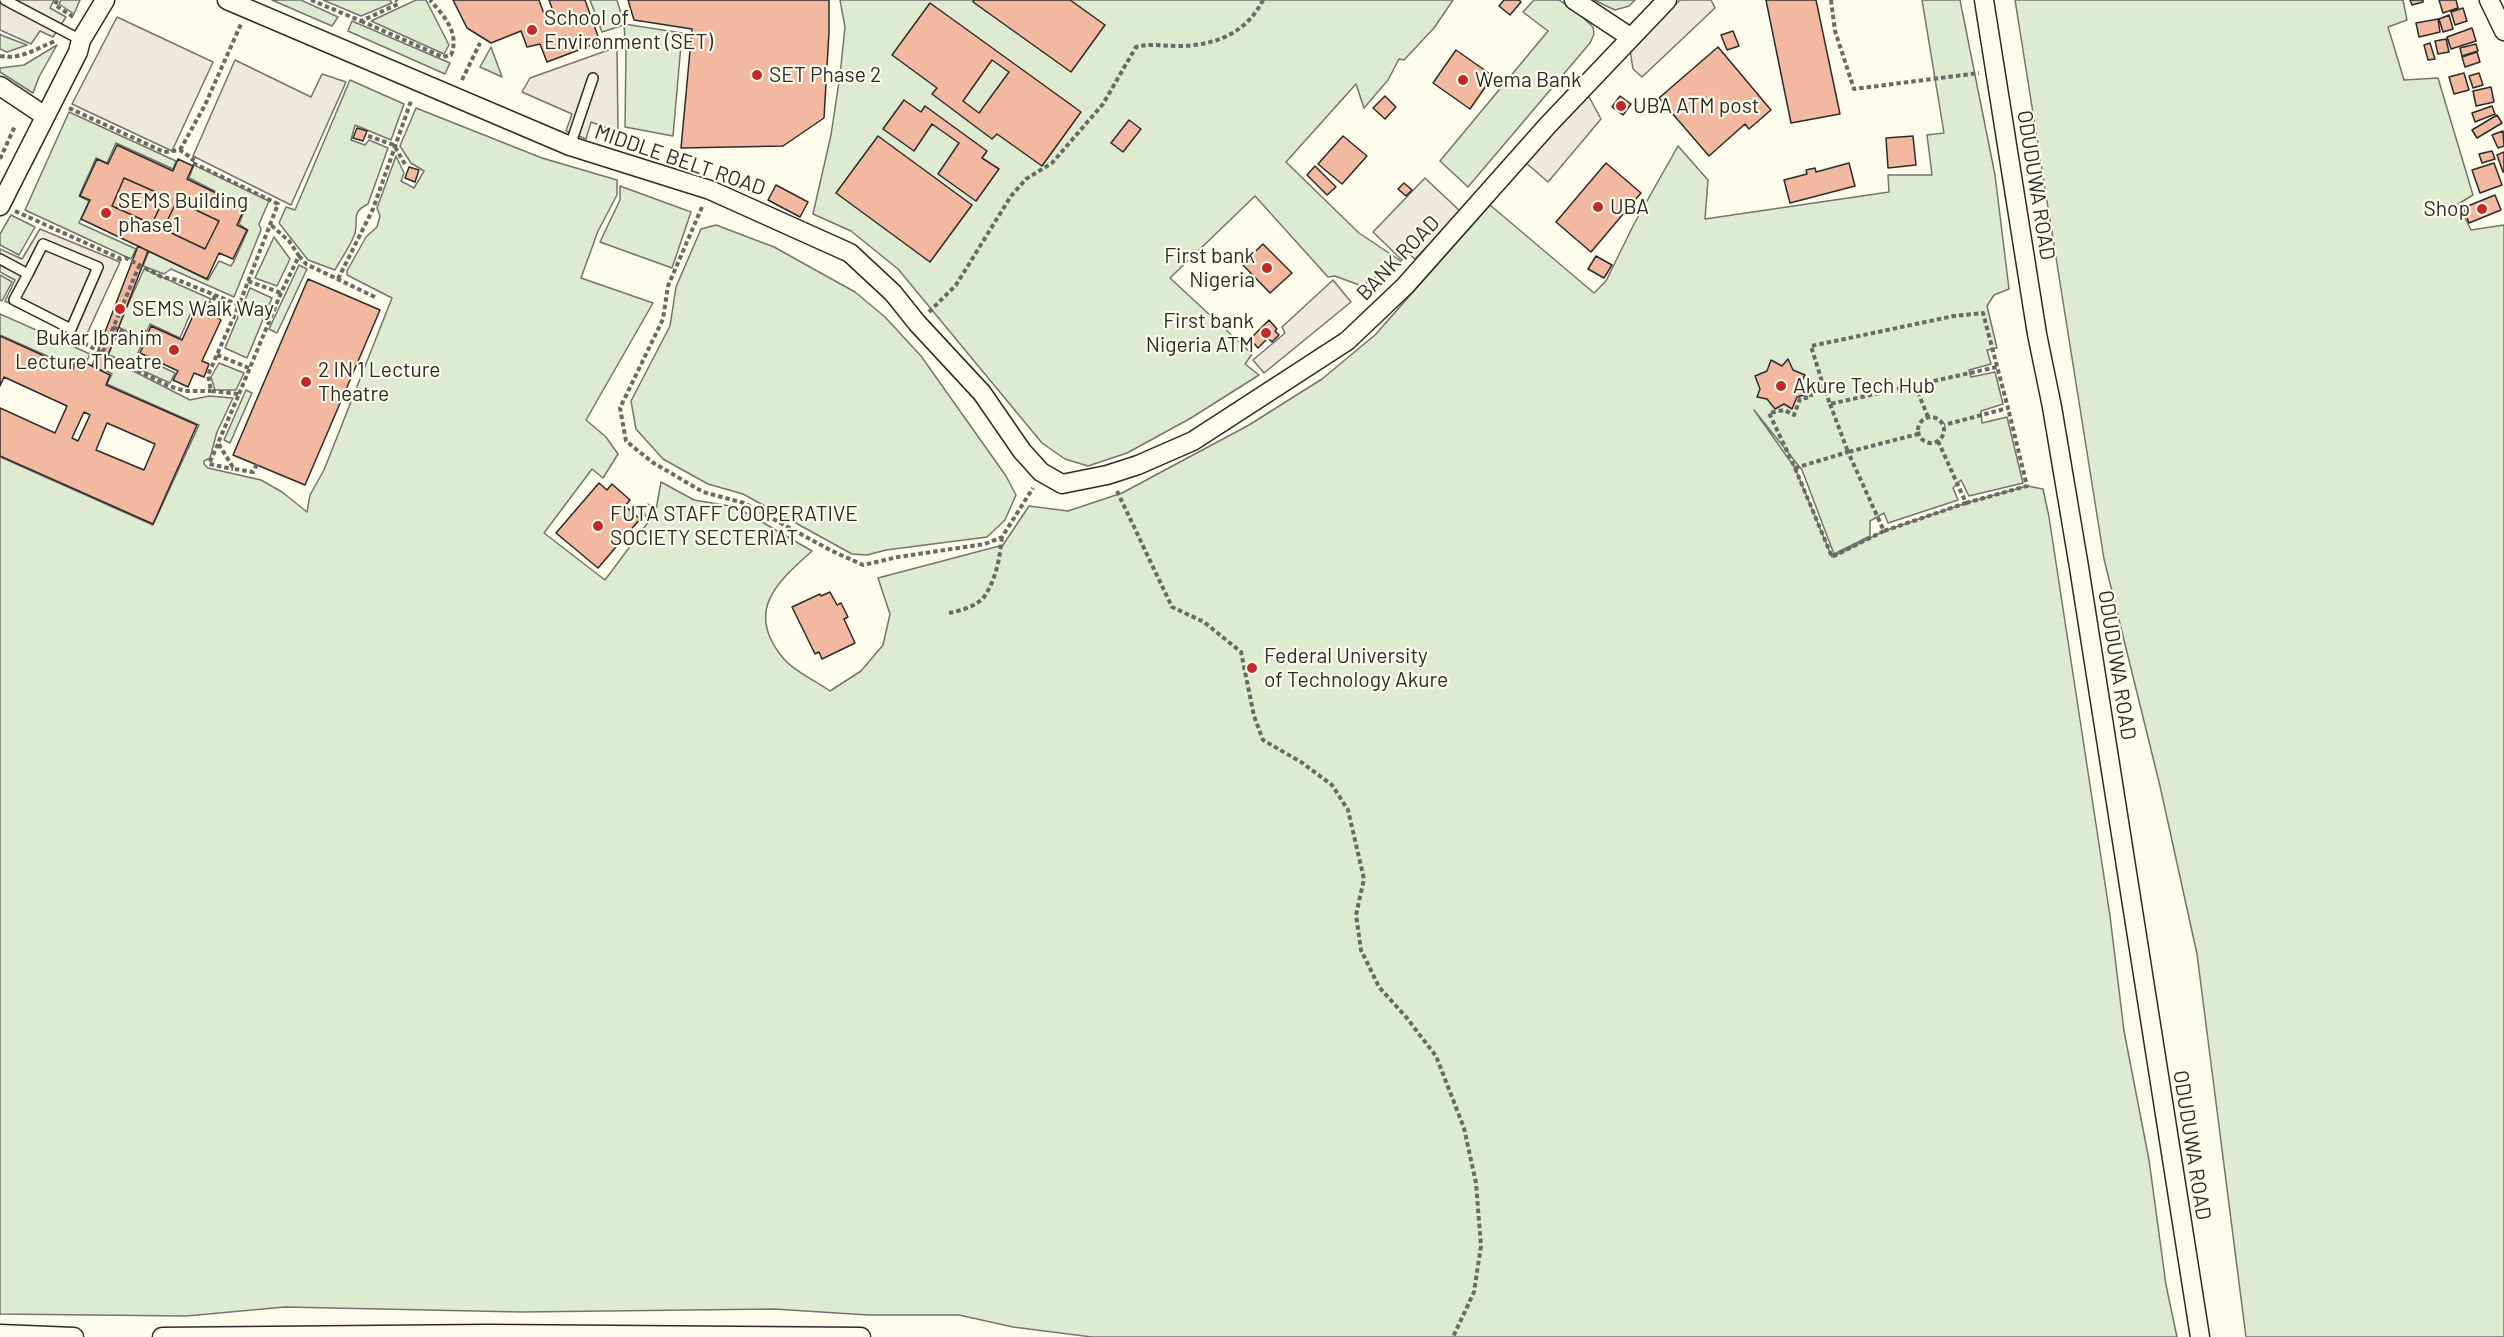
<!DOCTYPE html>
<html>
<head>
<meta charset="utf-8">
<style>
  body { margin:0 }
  canvas { display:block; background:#fdfbea }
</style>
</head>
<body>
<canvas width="2504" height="1337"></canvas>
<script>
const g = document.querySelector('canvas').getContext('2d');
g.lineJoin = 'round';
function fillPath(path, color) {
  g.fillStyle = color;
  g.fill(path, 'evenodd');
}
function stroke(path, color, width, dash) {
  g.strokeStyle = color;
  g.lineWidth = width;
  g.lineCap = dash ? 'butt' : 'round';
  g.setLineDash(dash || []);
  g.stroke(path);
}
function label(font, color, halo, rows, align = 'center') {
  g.font = font + ' Barlow,sans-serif';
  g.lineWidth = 4.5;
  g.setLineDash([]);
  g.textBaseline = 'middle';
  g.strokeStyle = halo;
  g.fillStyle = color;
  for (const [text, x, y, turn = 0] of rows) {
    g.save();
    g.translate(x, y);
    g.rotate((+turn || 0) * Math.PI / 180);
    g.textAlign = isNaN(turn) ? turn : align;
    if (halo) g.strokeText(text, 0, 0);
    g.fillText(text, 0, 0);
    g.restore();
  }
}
const green = new Path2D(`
  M 61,0 L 80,0 L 74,14 L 59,4 Z
  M 272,0 L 301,0 L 338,17 L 332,26 Z
  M 323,0 L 390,0 L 392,3 L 361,16 Z
  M 416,0 L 426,0 L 449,45 L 444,54 L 371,21 Z
  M 590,0 L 617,0 L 624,24 L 682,33 L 673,136 L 625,127 L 626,50 L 624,25 L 602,32 Z
  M 840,0 L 1453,0 L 1434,28 L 1404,60 L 1399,59 L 1388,80 L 1364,108 L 1356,84 L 1286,162 L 1359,233 L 1401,261 L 1362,286 L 1335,276 L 1328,277 L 1255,196 L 1170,278 L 1252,354 L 1245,364 L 1259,375 L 1191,418 L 1127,453 L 1088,466 L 1065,459 L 1042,443 L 898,269 L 851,231 L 813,214 L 831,135 L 840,75 L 845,27 Z
  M 1534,0 L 1559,0 L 1575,10 L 1593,27 L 1594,34 L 1590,43 L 1468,187 L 1440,161 L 1548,31 L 1523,12 Z
  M 1594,0 L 1635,0 L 1629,6 L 1615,10 Z
  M 1922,0 L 1960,0 L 1995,175 L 2009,289 L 1994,295 L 1987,306 L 1997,348 L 1987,350 L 1991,364 L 1969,370 L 1971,377 L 1995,372 L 2003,404 L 1981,411 L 1982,423 L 2007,417 L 2023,483 L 1969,496 L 1961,480 L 1953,488 L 1958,500 L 1888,523 L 1884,513 L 1870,521 L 1870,536 L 1834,554 L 1802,470 L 1754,410 L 1795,468 L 1832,557 L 1884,531 L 1966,503 L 2027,486 L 2043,489 L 2049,517 L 2110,916 L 2124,1031 L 2149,1160 L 2166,1285 L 2177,1337 L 1092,1337 L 1013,1327 L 959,1315 L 868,1315 L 774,1309 L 522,1312 L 285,1307 L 186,1316 L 0,1314 L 0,457 L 153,525 L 199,425 L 107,384 L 112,374 L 103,369 L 108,358 L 190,400 L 209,396 L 233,398 L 217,432 L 210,458 L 204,461 L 204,464 L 208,468 L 261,480 L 282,492 L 307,512 L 310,495 L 324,470 L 392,298 L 347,275 L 347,271 L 366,237 L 377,227 L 380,216 L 377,208 L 396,156 L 404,173 L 401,181 L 414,188 L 424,171 L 411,163 L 400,146 L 416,108 L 542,158 L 617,180 L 617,195 L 598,231 L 581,278 L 653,303 L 586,420 L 606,437 L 618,454 L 603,478 L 592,469 L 544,533 L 605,580 L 649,521 L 642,510 L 648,504 L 656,510 L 661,482 L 694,500 L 736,507 L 812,551 C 776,583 744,612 784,659 C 795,672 816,681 830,691 L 861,671 L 883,645 L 890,614 L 878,578 L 1003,545 L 1029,506 L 1068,511 L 1122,493 L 1249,425 L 1322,379 L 1375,335 L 1490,205 L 1594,293 L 1606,281 L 1634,224 L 1678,146 L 1708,180 L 1705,219 L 1889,192 L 1888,175 L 1932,175 L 1927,135 L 1944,133 Z
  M 2015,0 L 2403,0 L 2407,20 L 2388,27 L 2404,80 L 2438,78 L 2473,195 L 2458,204 L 2471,230 L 2504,225 L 2504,1337 L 2246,1337 L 2197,954 L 2160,786 L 2104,559 Z
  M 352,21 L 450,63 L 445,74 L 348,31 Z
  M 0,34 L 1,35 L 27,45 L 7,52 L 0,49 Z
  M 57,45 L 39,77 L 33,93 L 0,72 L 0,68 L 24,65 Z
  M 491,47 L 502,77 L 480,67 Z
  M 350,80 L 404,104 L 391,140 L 355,125 L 351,140 L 365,145 L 369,140 L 388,148 L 368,204 C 349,213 360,222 354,236 C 349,248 341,259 335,270 L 308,260 L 279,223 L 286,207 L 295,210 Z
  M 69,112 L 176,161 L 173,169 L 116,143 L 107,163 L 96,158 L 79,196 L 89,201 L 79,223 L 136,249 L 131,259 L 25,210 Z
  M 194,165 L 269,201 L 259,224 L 261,230 L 234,297 L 171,269 L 164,274 L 143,266 L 149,251 L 208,280 L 219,261 L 231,266 L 234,261 L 248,230 L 239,224 L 246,207 L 189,178 Z
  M 620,186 L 691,212 L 672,268 L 600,242 L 620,200 Z
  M 11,215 L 35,227 L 19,255 L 0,245 L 0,234 Z
  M 716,225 L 774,247 L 855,292 L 885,317 L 921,356 L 1006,476 L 1016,495 L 1005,520 L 987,537 L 886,550 L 867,555 L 852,554 L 743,494 L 708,484 L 663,459 L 636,429 L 631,401 L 670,326 L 676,287 L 701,229 Z
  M 274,237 L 290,259 L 277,286 L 255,278 Z
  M 299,265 L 307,269 L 277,333 L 269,329 Z
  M 144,269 L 211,299 L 207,307 L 194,305 L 180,338 L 150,324 L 147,331 L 142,329 L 139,337 L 118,327 Z
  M 0,275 L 12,282 L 2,301 L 0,300 Z
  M 250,288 L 272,298 L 247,358 L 225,348 Z
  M 0,314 L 90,354 L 86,363 L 77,358 L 72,367 L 0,335 Z
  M 117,335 L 141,346 L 137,355 L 175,373 L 170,383 L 108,355 Z
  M 219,363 L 244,373 L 236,390 L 215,390 L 211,377 Z
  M 246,390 L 252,393 L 230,443 L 224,440 Z`);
fillPath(green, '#deebd1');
stroke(green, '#74746e', 1.5);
const parking = new Path2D(`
  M 0,0 L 54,0 L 50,8 L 66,17 L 53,37 L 40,31 L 31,44 L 0,30 Z
  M 1680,0 L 1711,0 L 1715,8 L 1642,77 L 1633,69 L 1630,50 Z
  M 117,17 L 213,62 L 172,151 L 72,104 Z
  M 617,47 L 618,132 L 591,122 L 586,139 L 566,131 L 572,114 L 522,92 L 530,78 Z
  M 235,60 L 311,97 L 322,74 L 346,82 L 291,205 L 193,156 Z
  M 1587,93 L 1601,119 L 1548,182 L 1525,162 Z
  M 1425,178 L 1461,212 L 1415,259 L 1408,253 L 1402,260 L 1373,232 Z
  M 40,229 L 120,262 L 85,338 L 70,333 L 5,301 L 15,280 L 0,272 L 0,249 L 22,259 Z
  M 1333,280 L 1351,302 L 1264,373 L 1253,360 L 1285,333 L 1282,327 Z`);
fillPath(parking, '#eceadb');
stroke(parking, '#74746e', 1.5);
const building = new Path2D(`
  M 453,0 L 539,0 L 548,25 L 557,22 L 549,0 L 585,0 L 600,42 L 547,62 L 540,44 L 527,47 L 521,31 L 491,43 L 467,28 Z
  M 628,0 L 829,0 L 829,32 L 824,118 L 783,146 L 681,148 L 692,29 L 634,20 Z
  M 974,0 L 1070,0 L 1105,25 L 1071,72 L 973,2 Z
  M 1504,0 L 1519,0 L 1521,2 L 1510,15 L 1499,6 Z
  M 1766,0 L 1816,0 L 1840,114 L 1791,123 Z
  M 2410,0 L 2423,0 L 2423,2 L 2412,5 Z
  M 2439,0 L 2456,0 L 2458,8 L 2443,13 Z
  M 930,3 L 1081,112 L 1042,166 L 997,134 L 992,139 L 932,94 L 937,88 L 892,55 ZM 992,60 L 1009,72 L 979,113 L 963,101 Z
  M 2463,8 L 2467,21 L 2455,25 L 2451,12 Z
  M 2449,15 L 2453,29 L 2443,32 L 2439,19 Z
  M 2438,19 L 2440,32 L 2419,37 L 2416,23 Z
  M 2472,28 L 2476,41 L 2451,49 L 2447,37 Z
  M 1733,31 L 1739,46 L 1727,50 L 1721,35 Z
  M 2446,39 L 2449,52 L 2438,54 L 2435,41 Z
  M 2430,43 L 2435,59 L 2428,60 L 2424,45 Z
  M 2476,44 L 2478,51 L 2462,56 L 2460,48 Z
  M 1718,47 L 1771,110 L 1749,129 L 1745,124 L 1709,156 L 1659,98 Z
  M 1456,50 L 1493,76 L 1470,109 L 1433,83 Z
  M 2477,52 L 2480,62 L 2465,67 L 2462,57 Z
  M 2464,73 L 2469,90 L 2454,94 L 2449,77 Z
  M 2479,73 L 2483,85 L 2473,88 L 2469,76 Z
  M 2491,87 L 2494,102 L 2476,106 L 2473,91 Z
  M 1385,96 L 1396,107 L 1385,119 L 1373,108 Z
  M 1620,96 L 1631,104 L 1623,115 L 1612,107 Z
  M 904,100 L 921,112 L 925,106 L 987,151 L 982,158 L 999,169 L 976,201 L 938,174 L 959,143 L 932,124 L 914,151 L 883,129 Z
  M 2492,106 L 2495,114 L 2475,122 L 2472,113 Z
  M 2497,115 L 2502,123 L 2477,138 L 2472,130 Z
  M 1129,120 L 1141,129 L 1123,152 L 1111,143 Z
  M 357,128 L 367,131 L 363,141 L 353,138 Z
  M 2503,131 L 2504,146 L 2498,148 L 2492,135 Z
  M 878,136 L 972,205 L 930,262 L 836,193 Z
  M 1343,136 L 1367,156 L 1342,184 L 1318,164 Z
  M 1913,136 L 1916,165 L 1888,168 L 1886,138 Z
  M 117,145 L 173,171 L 178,159 L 193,166 L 187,179 L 245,207 L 237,225 L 247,230 L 233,259 L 219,253 L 207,279 L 81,219 L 90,200 L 80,196 L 97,159 L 108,164 ZM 124,178 L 165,196 L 152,224 L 112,206 ZM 177,201 L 219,221 L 205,249 L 163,229 Z
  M 2492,151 L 2495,159 L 2482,163 L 2479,154 Z
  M 2504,152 L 2504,172 L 2503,172 L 2497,155 Z
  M 1606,163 L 1641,193 L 1591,252 L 1556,222 Z
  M 1849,163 L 1855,186 L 1790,203 L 1784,180 L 1807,174 L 1806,170 L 1815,168 L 1816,172 Z
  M 2494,163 L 2502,185 L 2480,193 L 2472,170 Z
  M 1315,166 L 1336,187 L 1327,195 L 1307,175 Z
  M 409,167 L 419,170 L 415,182 L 405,178 Z
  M 124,178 L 165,196 L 152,224 L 112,206 Z
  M 1404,183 L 1412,190 L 1406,196 L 1398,189 Z
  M 776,185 L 808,202 L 800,217 L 768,200 Z
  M 2495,195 L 2501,210 L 2469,223 L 2463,208 Z
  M 177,201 L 219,221 L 205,249 L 163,229 Z
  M 1263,244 L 1292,273 L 1270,293 L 1242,264 Z
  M 138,246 L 148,251 L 102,371 L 92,366 Z
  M 1596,256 L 1612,265 L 1604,278 L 1588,269 Z
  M 308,279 L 380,310 L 305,485 L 233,455 Z
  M 197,307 L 203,310 L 204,307 L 220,315 L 218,318 L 221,320 L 202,361 L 209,364 L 204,377 L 194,373 L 188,387 L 173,380 L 178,371 L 140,353 L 143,346 L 137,344 L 143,331 L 148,333 L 151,326 L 182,340 Z
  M 1269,320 L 1277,329 L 1275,331 L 1279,335 L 1272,342 L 1268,338 L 1258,348 L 1250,339 Z
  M 0,336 L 73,369 L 77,359 L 92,366 L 110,375 L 106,385 L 197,425 L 153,524 L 0,456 L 0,408 L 55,433 L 67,406 L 4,377 L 0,386 ZM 84,412 L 90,415 L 78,441 L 72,438 ZM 107,423 L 155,444 L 144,470 L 96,450 Z
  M 1788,359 L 1793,370 L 1805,375 L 1801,383 L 1807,394 L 1797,397 L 1792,409 L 1784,404 L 1775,409 L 1767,399 L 1757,397 L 1760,389 L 1755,376 L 1767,371 L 1771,360 L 1782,366 Z
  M 599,483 L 607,490 L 612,484 L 630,500 L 625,506 L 640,519 L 598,568 L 556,533 Z
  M 830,592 L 837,605 L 841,603 L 848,617 L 844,619 L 855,643 L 822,659 L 819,652 L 815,654 L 792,607 L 820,594 L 821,596 Z`);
fillPath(building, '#f2b8a0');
stroke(building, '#2b2b2b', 1.5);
const lane = new Path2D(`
  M 5,0 L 81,40
  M 570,146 L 593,78
  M 0,259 L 28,274 L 43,244 L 98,267 L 71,329 L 14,300 L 28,274`);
const street = new Path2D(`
  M 227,0 L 570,146 L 710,190 L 850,253 L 893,293 L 917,323 L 982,393 L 1022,451 L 1041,472 L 1062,484 L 1107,475 L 1138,465 L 1193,441 L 1347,341 L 1405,286 L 1548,125 L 1667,0
  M 1574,0 L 1630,37
  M 1984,0 L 2037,334 L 2052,407 L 2079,567 L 2200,1337
  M 2489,0 L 2504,31
  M 0,86 L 45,116
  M 0,206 L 78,52 L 81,40 L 105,0
  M 0,1334 L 74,1337
  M 162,1337 L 488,1334 L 861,1337`);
stroke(lane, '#2b2b2b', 12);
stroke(street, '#2b2b2b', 21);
stroke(new Path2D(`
  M 57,0 L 55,5 L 75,18
  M 311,0 L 361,21 L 398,4 L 396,0
  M 1831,0 L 1835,31 L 1854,89 L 1979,73
  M 361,21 L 443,57 L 451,55 C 460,33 444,16 430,0
  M 0,56 C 22,60 36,48 56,41
  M 462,80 L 480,43
  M 69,108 L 164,152 L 180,150 L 193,159 L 191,162 L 278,204 L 239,305
  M 368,136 L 394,145 L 406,166
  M 180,150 L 205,105 L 241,24
  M 0,159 L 15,126
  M 702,207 L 668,286 L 663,319 L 620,408 L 626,441 L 652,462 L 703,492 L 744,503 L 830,550 L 863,565 L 898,557 L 985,544 L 1002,537 L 1033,488
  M 15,211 L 121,259 L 126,258 L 162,277 L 178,280 L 239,305 L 208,375 L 211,391 L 239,394 L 218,443 L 234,469 L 253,472 L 257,464
  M 299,256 L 306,264 L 377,298
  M 338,279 L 373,209 L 411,101
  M 248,281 L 281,293
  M 210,307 L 215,296
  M 929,312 L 956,285 L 1011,196 L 1026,179 L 1052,163 L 1103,104 L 1136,47 C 1152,43 1161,46 1177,46 C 1214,46 1246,34 1263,0
  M 113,327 L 138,339
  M 77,340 L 169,386 L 185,391 L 211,391
  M 103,352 L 139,266
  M 217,355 L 249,368
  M 1915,385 L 1928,417
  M 1824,388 L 1811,346 L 1954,316 L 1983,313 L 2008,408 L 1944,425
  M 239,394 L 281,293 L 299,256 L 289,241 L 270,224
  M 1830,404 L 1848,452 L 1918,434
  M1918 430a13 13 0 1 1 26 0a13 13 0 1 1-26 0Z
  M 1938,441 L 1966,503 L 1884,531 L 1848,452 L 1795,468 L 1769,413 L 1784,410 L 1794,415 L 1800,399 L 1811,397 L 1811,391 L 1824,388 L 1830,404 L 1997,367
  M 218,444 L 209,464 L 233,469
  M 1795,468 L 1832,557 L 1884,531
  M 1117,491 L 1172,607 L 1204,622 L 1241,652 L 1254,716 L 1263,740 L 1301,762 L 1332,785 L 1348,810 L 1364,879 L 1356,915 L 1361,950 L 1379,987 L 1406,1017 L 1436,1056 L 1464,1128 L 1476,1183 L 1481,1246 L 1474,1292 L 1453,1337
  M 1966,503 L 2027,486 L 2008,408
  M 949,613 C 960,611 977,606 984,597 C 996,580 1000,557 1002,537`), '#6a6964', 4, [4.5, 3]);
stroke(lane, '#fdfbea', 9);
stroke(street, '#fdfbea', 18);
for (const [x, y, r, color] of [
  [532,30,6,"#c62828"],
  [757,75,6,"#c62828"],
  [1463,80,6,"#c62828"],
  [1621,106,6,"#c62828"],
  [1598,207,6,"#c62828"],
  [2482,209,6,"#c62828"],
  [106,213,6,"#c62828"],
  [1267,268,6,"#c62828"],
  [120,309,6,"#c62828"],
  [1266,333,6,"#c62828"],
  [174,350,6,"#c62828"],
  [306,382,6,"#c62828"],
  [1781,386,6,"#c62828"],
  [598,526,6,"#c62828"],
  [1252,668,6,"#c62828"]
]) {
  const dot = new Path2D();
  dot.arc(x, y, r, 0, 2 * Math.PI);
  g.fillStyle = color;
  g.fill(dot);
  stroke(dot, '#fdfbea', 2);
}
label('21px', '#2b2b2b', '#fdfbea', [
  ["School of",544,18],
  ["Environment (SET)",544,42],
  ["SET Phase 2",769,75],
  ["Wema Bank",1475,80],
  ["UBA ATM post",1633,106],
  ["SEMS Building",118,201],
  ["phase1",118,225],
  ["UBA",1610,207],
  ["Shop",2470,209,"right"],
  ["First bank",1255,256,"right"],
  ["Nigeria",1255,280,"right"],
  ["SEMS Walk Way",132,309],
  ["First bank",1254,321,"right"],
  ["Nigeria ATM",1254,345,"right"],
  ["Bukar Ibrahim",162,338,"right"],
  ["Lecture Theatre",162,362,"right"],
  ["2 IN 1 Lecture",318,370],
  ["Theatre",318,394],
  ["Akure Tech Hub",1793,386],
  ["FUTA STAFF COOPERATIVE",610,514],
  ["SOCIETY SECTERIAT",610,538],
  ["Federal University",1264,656],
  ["of Technology Akure",1264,680]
], 'left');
label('21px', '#2b2b2b', '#fdfbea', [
  ["MIDDLE BELT ROAD",680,160,19],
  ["ODUDUWA ROAD",2036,185,81],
  ["BANK ROAD",1398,258,-46],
  ["ODUDUWA ROAD",2117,665,81],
  ["ODUDUWA ROAD",2192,1145,81]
]);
</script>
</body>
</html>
